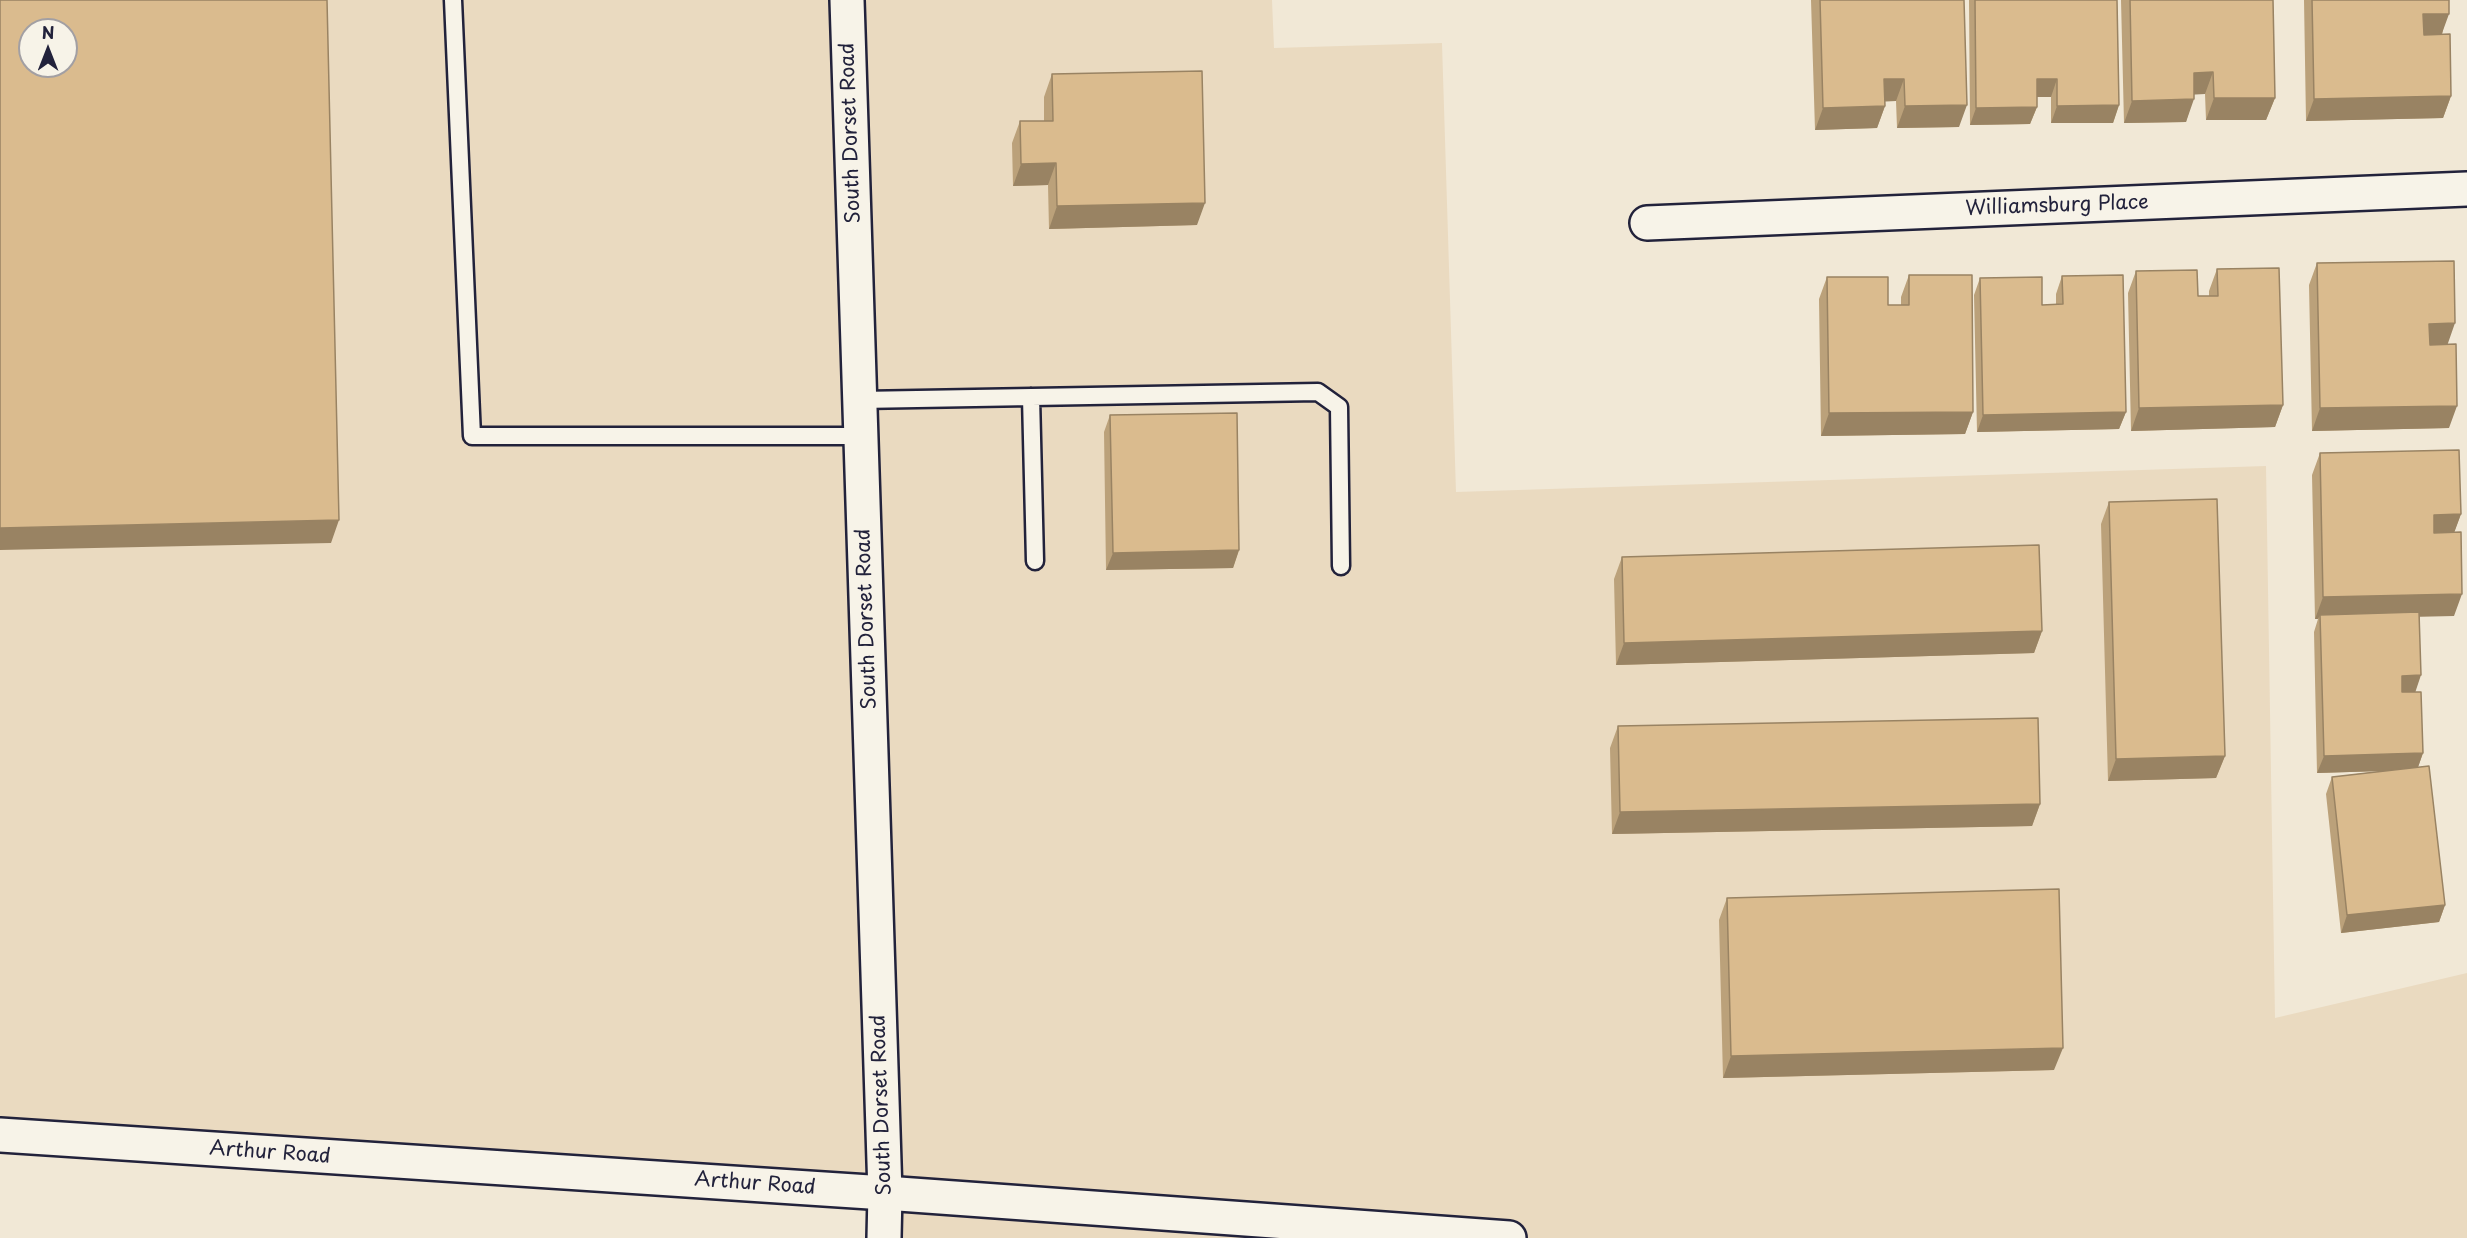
<!DOCTYPE html>
<html>
<head>
<meta charset="utf-8">
<style>
  body { margin:0 }
  #map { position:relative; width:2467px; height:1238px; overflow:hidden; background:#f1e8d6; font-family:"Playpen Sans",sans-serif }
  canvas { display:block }
  .north { position:absolute; left:18px; top:18px; width:60px; height:60px; box-sizing:border-box; background:#f7f3e8; border:2px solid #a29fa3; border-radius:50%; rotate:0deg; font-size:16px; font-weight:700; line-height:24px; text-align:center; color:#22223b }
  .north::after { content:''; display:block; margin:auto; width:21px; height:27px; background:#22223b; clip-path:polygon(50% 0,100% 100%,50% 72%,0 100%) }
</style>
</head>
<body>
<div id="map">
<canvas width="2467" height="1238"></canvas>
<div class="north">N</div>
</div>
<script>
const g = document.querySelector('canvas').getContext('2d');
g.lineJoin = 'round';
function fillPath(path, color) {
  g.fillStyle = color;
  g.fill(path, 'evenodd');
}
function stroke(path, color, width, dash) {
  g.strokeStyle = color;
  g.lineWidth = width;
  g.lineCap = dash ? 'butt' : 'round';
  g.setLineDash(dash || []);
  g.stroke(path);
}
function label(font, color, halo, rows, align = 'center') {
  g.font = font + ' "Playpen Sans",sans-serif';
  g.lineWidth = 4.5;
  g.setLineDash([]);
  g.textBaseline = 'middle';
  g.strokeStyle = halo;
  g.fillStyle = color;
  for (const [text, x, y, turn = 0] of rows) {
    g.save();
    g.translate(x, y);
    g.rotate((+turn || 0) * Math.PI / 180);
    g.textAlign = isNaN(turn) ? turn : align;
    if (halo) g.strokeText(text, 0, 0);
    g.fillText(text, 0, 0);
    g.restore();
  }
}
fillPath(new Path2D(`
  M 0,0 L 1272,0 L 1274,48 L 1442,43 L 1456,492 L 2266,466 L 2275,1018 L 2467,973 L 2467,1238 L 884,1238 L 885,1193 L 0,1135 ZM 30,30 L 66,30 L 66,66 L 30,66 Z`), '#eadac0');
const lane = new Path2D(`
  M 453,0 L 472,436 L 861,436
  M 1031,397 L 1035,561
  M 860,400 L 1318,392 L 1339,407 L 1341,566`);
const street = new Path2D(`
  M 847,0 L 885,1193 L 884,1238
  M 1647,223 L 2467,189`);
const secondary = new Path2D(`
  M 0,1135 L 885,1193 L 1509,1238`);
stroke(lane, '#22223b', 21);
stroke(street, '#22223b', 38);
stroke(secondary, '#22223b', 38);
stroke(lane, '#f7f3e8', 16);
stroke(street, '#f7f3e8', 33);
stroke(secondary, '#f7f3e8', 33);
fillPath(new Path2D(`
  M 1811,0 L 1964,0 L 1959,127 L 1897,128 L 1896,101 L 1885,101 L 1885,106 L 1877,128 L 1815,130 Z
  M 1969,0 L 2117,0 L 2119,105 L 2113,123 L 2051,123 L 2051,97 L 2037,97 L 2037,107 L 2030,124 L 1970,125 Z
  M 2121,0 L 2273,0 L 2275,98 L 2266,120 L 2206,120 L 2205,94 L 2194,94 L 2186,122 L 2124,123 Z
  M 2304,0 L 2449,0 L 2442,35 L 2451,96 L 2443,118 L 2306,121 Z
  M 1052,74 L 1197,225 L 1049,229 L 1048,185 L 1013,186 L 1012,143 L 1020,121 L 1044,121 L 1044,97 Z
  M 2317,263 L 2448,344 L 2449,428 L 2312,431 L 2309,285 Z
  M 2217,269 L 2283,405 L 2275,427 L 2131,431 L 2128,293 L 2136,271 L 2198,296 L 2209,296 L 2209,291 Z
  M 1909,275 L 1973,412 L 1965,434 L 1821,436 L 1819,299 L 1827,277 L 1888,305 L 1901,305 L 1901,297 Z
  M 2062,276 L 2126,412 L 2119,429 L 1977,432 L 1974,295 L 1980,278 L 2042,305 L 2056,305 L 2056,294 Z
  M 1110,415 L 1239,550 L 1233,568 L 1106,570 L 1104,432 Z
  M 2320,453 L 2461,514 L 2454,532 L 2454,616 L 2420,616 L 2415,692 L 2423,753 L 2418,767 L 2445,905 L 2439,922 L 2341,933 L 2326,794 L 2332,777 L 2380,771 L 2317,773 L 2314,632 L 2318,619 L 2315,619 L 2312,475 Z
  M 2109,502 L 2225,756 L 2216,778 L 2108,781 L 2101,524 Z
  M 1622,557 L 2042,631 L 2034,653 L 1616,665 L 1614,579 Z
  M 1618,726 L 2040,804 L 2032,826 L 1612,834 L 1610,748 Z
  M 1727,898 L 2054,1070 L 1723,1078 L 1719,920 Z`), '#bba17a');
fillPath(new Path2D(`
  M 2423,14 L 2449,14 L 2441,36 L 2415,37 Z
  M 2213,72 L 2205,94 L 2186,95 L 2194,73 Z
  M 1884,79 L 1904,79 L 1896,101 L 1876,102 Z
  M 2037,79 L 2057,79 L 2051,97 L 2030,97 Z
  M 2451,96 L 2443,118 L 2306,121 L 2314,99 Z
  M 2214,98 L 2275,98 L 2266,120 L 2206,120 Z
  M 2194,99 L 2186,122 L 2124,123 L 2132,101 Z
  M 1967,105 L 1959,127 L 1897,128 L 1905,106 Z
  M 2119,105 L 2113,123 L 2051,123 L 2057,106 Z
  M 1885,106 L 1877,128 L 1815,130 L 1823,108 Z
  M 2037,107 L 2030,124 L 1970,125 L 1976,108 Z
  M 1056,163 L 1048,185 L 1013,186 L 1021,164 Z
  M 1205,203 L 1197,225 L 1049,229 L 1057,206 Z
  M 2455,323 L 2447,346 L 2421,346 L 2429,324 Z
  M 2283,405 L 2275,427 L 2131,431 L 2139,408 Z
  M 2457,406 L 2449,428 L 2312,431 L 2320,408 Z
  M 1973,412 L 1965,434 L 1821,436 L 1829,413 Z
  M 2126,412 L 2119,429 L 1977,432 L 1983,415 Z
  M 2461,514 L 2453,536 L 2426,537 L 2434,515 Z
  M 339,520 L 331,543 L 0,550 L 0,528 Z
  M 1239,550 L 1233,568 L 1106,570 L 1113,553 Z
  M 2462,594 L 2454,616 L 2320,619 L 2320,615 L 2318,619 L 2315,619 L 2323,597 Z
  M 2042,631 L 2034,653 L 1616,665 L 1624,643 Z
  M 2421,675 L 2415,693 L 2395,693 L 2402,676 Z
  M 2423,753 L 2417,770 L 2317,773 L 2324,756 Z
  M 2225,756 L 2216,778 L 2108,781 L 2116,759 Z
  M 2040,804 L 2032,826 L 1612,834 L 1620,812 Z
  M 2445,905 L 2439,922 L 2341,933 L 2347,915 Z
  M 2063,1048 L 2054,1070 L 1723,1078 L 1731,1056 Z`), '#998363');
const building = new Path2D(`
  M 0,0 L 327,0 L 339,520 L 0,528 ZM 30,30 L 66,30 L 66,66 L 30,66 Z
  M 1820,0 L 1964,0 L 1967,105 L 1905,106 L 1904,79 L 1884,79 L 1885,106 L 1823,108 Z
  M 1975,0 L 2117,0 L 2119,105 L 2057,106 L 2057,79 L 2037,79 L 2037,107 L 1976,108 Z
  M 2130,0 L 2273,0 L 2275,98 L 2214,98 L 2213,72 L 2194,73 L 2194,99 L 2132,101 Z
  M 2312,0 L 2449,0 L 2449,14 L 2423,14 L 2424,35 L 2450,34 L 2451,96 L 2314,99 Z
  M 1202,71 L 1205,203 L 1057,206 L 1056,163 L 1021,164 L 1020,121 L 1053,121 L 1052,74 Z
  M 2454,261 L 2455,323 L 2429,324 L 2430,345 L 2456,344 L 2457,406 L 2320,408 L 2317,263 Z
  M 2279,268 L 2283,405 L 2139,408 L 2136,271 L 2197,270 L 2198,296 L 2218,296 L 2217,269 Z
  M 1909,275 L 1972,275 L 1973,412 L 1829,413 L 1827,277 L 1888,277 L 1888,305 L 1909,305 Z
  M 2123,275 L 2126,412 L 1983,415 L 1980,278 L 2042,277 L 2042,305 L 2063,304 L 2062,276 Z
  M 1237,413 L 1239,550 L 1113,553 L 1110,415 Z
  M 2459,450 L 2461,514 L 2434,515 L 2434,533 L 2461,532 L 2462,594 L 2323,597 L 2320,453 Z
  M 2217,499 L 2225,756 L 2116,759 L 2109,502 Z
  M 2039,545 L 2042,631 L 1624,643 L 1622,557 Z
  M 2419,612 L 2421,675 L 2402,676 L 2402,692 L 2421,692 L 2423,753 L 2324,756 L 2320,615 Z
  M 2038,718 L 2040,804 L 1620,812 L 1618,726 Z
  M 2429,766 L 2445,905 L 2347,915 L 2332,777 Z
  M 2059,889 L 2063,1048 L 1731,1056 L 1727,898 Z`);
fillPath(building, '#dabb8e');
stroke(building, '#998363', 1.5);
label('20px', '#22223b', '#f7f3e8', [
  ["South Dorset Road",851,133,-92],
  ["Williamsburg Place",2057,206,-2],
  ["South Dorset Road",867,619,-92],
  ["South Dorset Road",882,1105,-92],
  ["Arthur Road",270,1153,4],
  ["Arthur Road",755,1184,4]
]);
</script>
</body>
</html>
